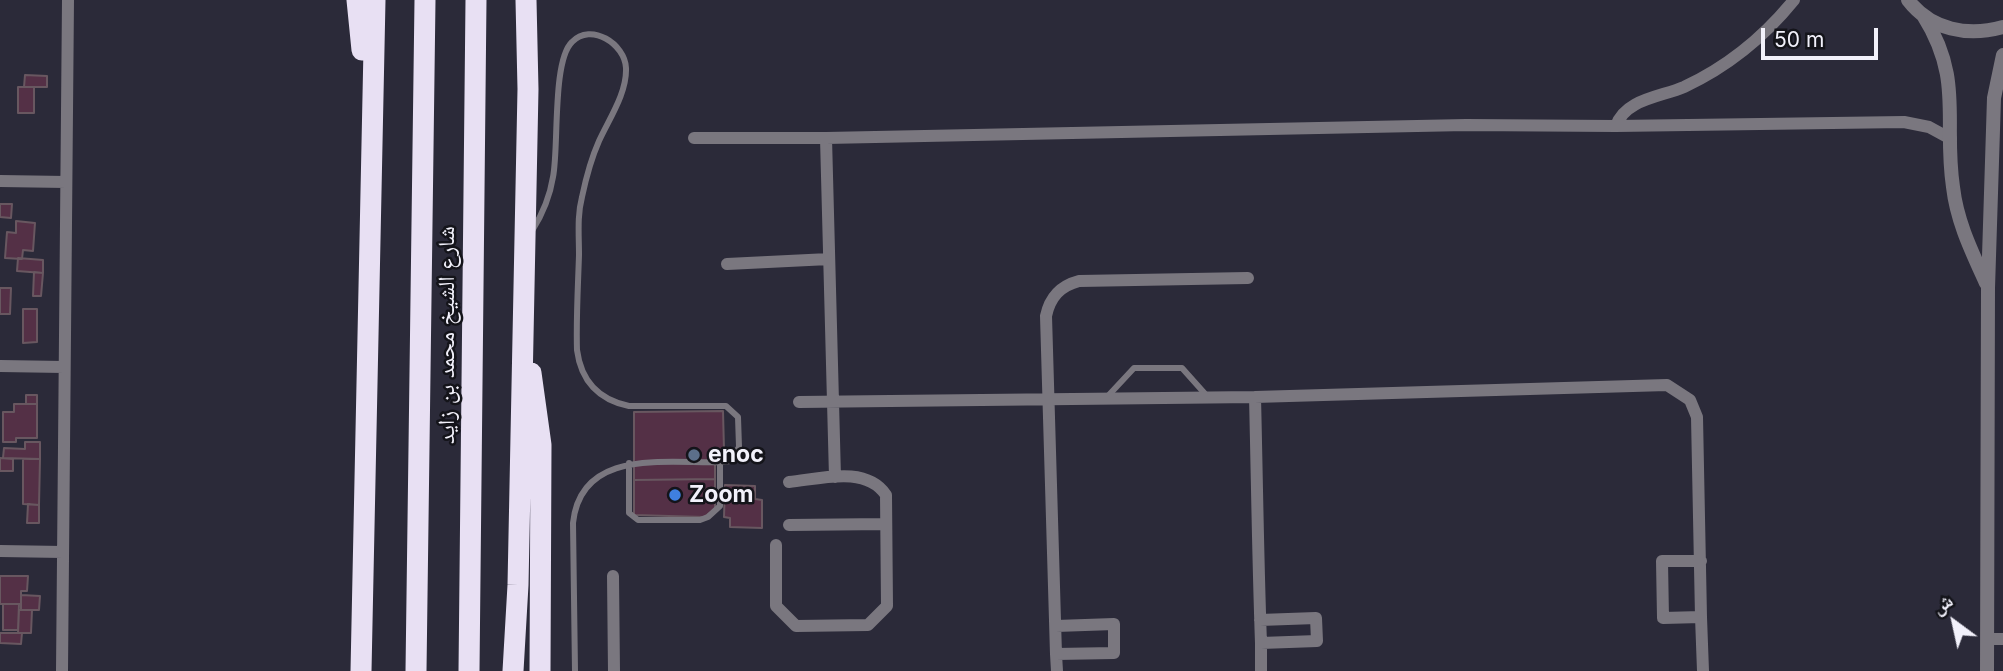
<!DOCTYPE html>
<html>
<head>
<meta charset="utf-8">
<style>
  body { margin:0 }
  #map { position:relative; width:2003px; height:671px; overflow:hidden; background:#2b2a39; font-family:Inter,"Noto Naskh Arabic",sans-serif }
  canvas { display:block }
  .north { position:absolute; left:1919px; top:587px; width:70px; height:70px; -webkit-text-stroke:5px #14141a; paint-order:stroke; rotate:327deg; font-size:19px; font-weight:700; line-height:28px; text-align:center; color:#f2f1fb }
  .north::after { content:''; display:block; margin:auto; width:24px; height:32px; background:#f2f1fb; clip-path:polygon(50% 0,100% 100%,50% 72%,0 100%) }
  .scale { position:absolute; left:1761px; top:28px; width:117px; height:32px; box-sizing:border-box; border:4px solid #f2f1fb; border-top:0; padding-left:9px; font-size:21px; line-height:24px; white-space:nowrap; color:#f2f1fb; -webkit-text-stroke:5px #14141a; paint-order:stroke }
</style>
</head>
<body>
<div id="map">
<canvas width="2003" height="671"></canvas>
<div class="north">ش</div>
<div class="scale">50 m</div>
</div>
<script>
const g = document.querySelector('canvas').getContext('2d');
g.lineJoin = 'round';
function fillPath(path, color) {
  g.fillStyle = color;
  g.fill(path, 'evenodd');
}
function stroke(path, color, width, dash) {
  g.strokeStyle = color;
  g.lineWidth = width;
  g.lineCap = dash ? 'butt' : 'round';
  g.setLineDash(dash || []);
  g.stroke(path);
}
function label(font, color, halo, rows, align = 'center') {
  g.font = font + ' Inter,"Noto Naskh Arabic",sans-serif';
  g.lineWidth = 5;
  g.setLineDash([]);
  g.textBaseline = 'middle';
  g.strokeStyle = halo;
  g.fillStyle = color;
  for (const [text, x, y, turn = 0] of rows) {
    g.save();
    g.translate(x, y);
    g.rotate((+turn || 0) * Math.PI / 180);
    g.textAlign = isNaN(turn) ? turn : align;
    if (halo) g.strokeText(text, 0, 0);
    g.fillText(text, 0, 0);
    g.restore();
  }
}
const building = new Path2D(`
  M 25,75 L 47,76 L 47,87 L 24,87 Z
  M 18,87 L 34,87 L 34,113 L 18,113 Z
  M 0,204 L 12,204 L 11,218 L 0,217 Z
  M 16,221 L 35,223 L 33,251 L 23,250 L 22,259 L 5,258 L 7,232 L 16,233 Z
  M 18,258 L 43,260 L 43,273 L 17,271 Z
  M 34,272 L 43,273 L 41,296 L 33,296 Z
  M 0,288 L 11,288 L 10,314 L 0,314 Z
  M 23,309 L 37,309 L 37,342 L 23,343 Z
  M 26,395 L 37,395 L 37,404 L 26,404 Z
  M 14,404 L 37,404 L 37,438 L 16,438 L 16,442 L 3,442 L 3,412 L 14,412 Z
  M 723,411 L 724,450 L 715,450 L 715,479 L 634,480 L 634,412 Z
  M 25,442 L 40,442 L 40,459 L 3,458 L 4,448 L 25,449 Z
  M 0,458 L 13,459 L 13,471 L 0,471 Z
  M 23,459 L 40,459 L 39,505 L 23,504 Z
  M 715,479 L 715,509 L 704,517 L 634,515 L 634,480 Z
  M 725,485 L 755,486 L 755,499 L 762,500 L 762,528 L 730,527 L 730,518 L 724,517 Z
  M 28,504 L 39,505 L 39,523 L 27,523 Z
  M 0,576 L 28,576 L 27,591 L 21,591 L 21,604 L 0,604 Z
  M 21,595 L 40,596 L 39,610 L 21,610 Z
  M 3,604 L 19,604 L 18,630 L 3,630 Z
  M 19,610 L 32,610 L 31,633 L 18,633 Z
  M 0,633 L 22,633 L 21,644 L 0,643 Z`);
fillPath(building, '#543046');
stroke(building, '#685760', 2);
stroke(new Path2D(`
  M 532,231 C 542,215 550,196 553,177 C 559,148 552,61 572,42 C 591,22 625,44 626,68 C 627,93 609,119 599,141 C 591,159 586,178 582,197 C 577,216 579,235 579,255 C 578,287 576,319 577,350 C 581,381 599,400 629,406 L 726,406 L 738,417 L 739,447 L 730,461 L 722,462 C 668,464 581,447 573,523 L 575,671
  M 1107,397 L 1134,368 L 1182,368 L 1207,396
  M 629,463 L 629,513 L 638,520 L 700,520 L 708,517 L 720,506 L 720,463`), '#7a777f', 6);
stroke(new Path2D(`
  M 1616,126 C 1625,99 1661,97 1684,87 C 1727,67 1764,37 1794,0
  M 694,138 L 826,138 L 1466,125 L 1616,126 L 1904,122 L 1929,127 L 1951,139
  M 826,138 L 835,477
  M 0,181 L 66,182
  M 727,264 L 829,259
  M 0,366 L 64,367
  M 1255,397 C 1257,479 1258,561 1261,643 L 1317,641 L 1316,618 L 1260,620
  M 799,402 L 1255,397 L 1667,385 L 1690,400 L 1697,417 L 1701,617 L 1663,618 L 1662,561 L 1701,561
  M 789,525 L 886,524
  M 776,545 L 776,606 L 796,626 L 868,625 L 887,606 L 886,495 C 866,465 820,479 789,482
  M 0,551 L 63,552
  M 613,576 L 614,671
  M 1701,617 L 1703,671
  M 1056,626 L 1114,624 L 1114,653 L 1056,654 L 1046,316 C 1050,297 1060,286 1079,281 L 1248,278
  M 1987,639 L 2003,639
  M 1261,643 L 1261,671
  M 1056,654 L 1057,671
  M 62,671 L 68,0`), '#7a777f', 12);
stroke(new Path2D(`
  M 1908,0 C 1931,30 1968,37 2003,27
  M 1923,15 C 1964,80 1943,120 1953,187 C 1957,222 1972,252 1986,283
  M 1987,671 L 1988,288 L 1994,98 L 2003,55`), '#7a777f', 14);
stroke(new Path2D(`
  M 357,0 L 362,50
  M 531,373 L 541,445 L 540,671
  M 361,671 L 375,0
  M 416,671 L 425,0
  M 469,671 L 476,0
  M 513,671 L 518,585 L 528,89 L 526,0`), '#e8e0f3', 21);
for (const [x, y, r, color] of [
  [694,455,7,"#5c6f8a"],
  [675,495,7,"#3f7fe0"]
]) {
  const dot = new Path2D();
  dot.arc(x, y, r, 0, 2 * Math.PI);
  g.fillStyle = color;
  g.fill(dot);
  stroke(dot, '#14141a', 2.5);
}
label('23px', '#f2f1fb', '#14141a', [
  ["شارع الشيخ محمد بن زايد",447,335,-90]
]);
label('bold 23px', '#f2f1fb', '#14141a', [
  ["enoc",708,455],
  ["Zoom",689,495]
], 'left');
</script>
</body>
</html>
